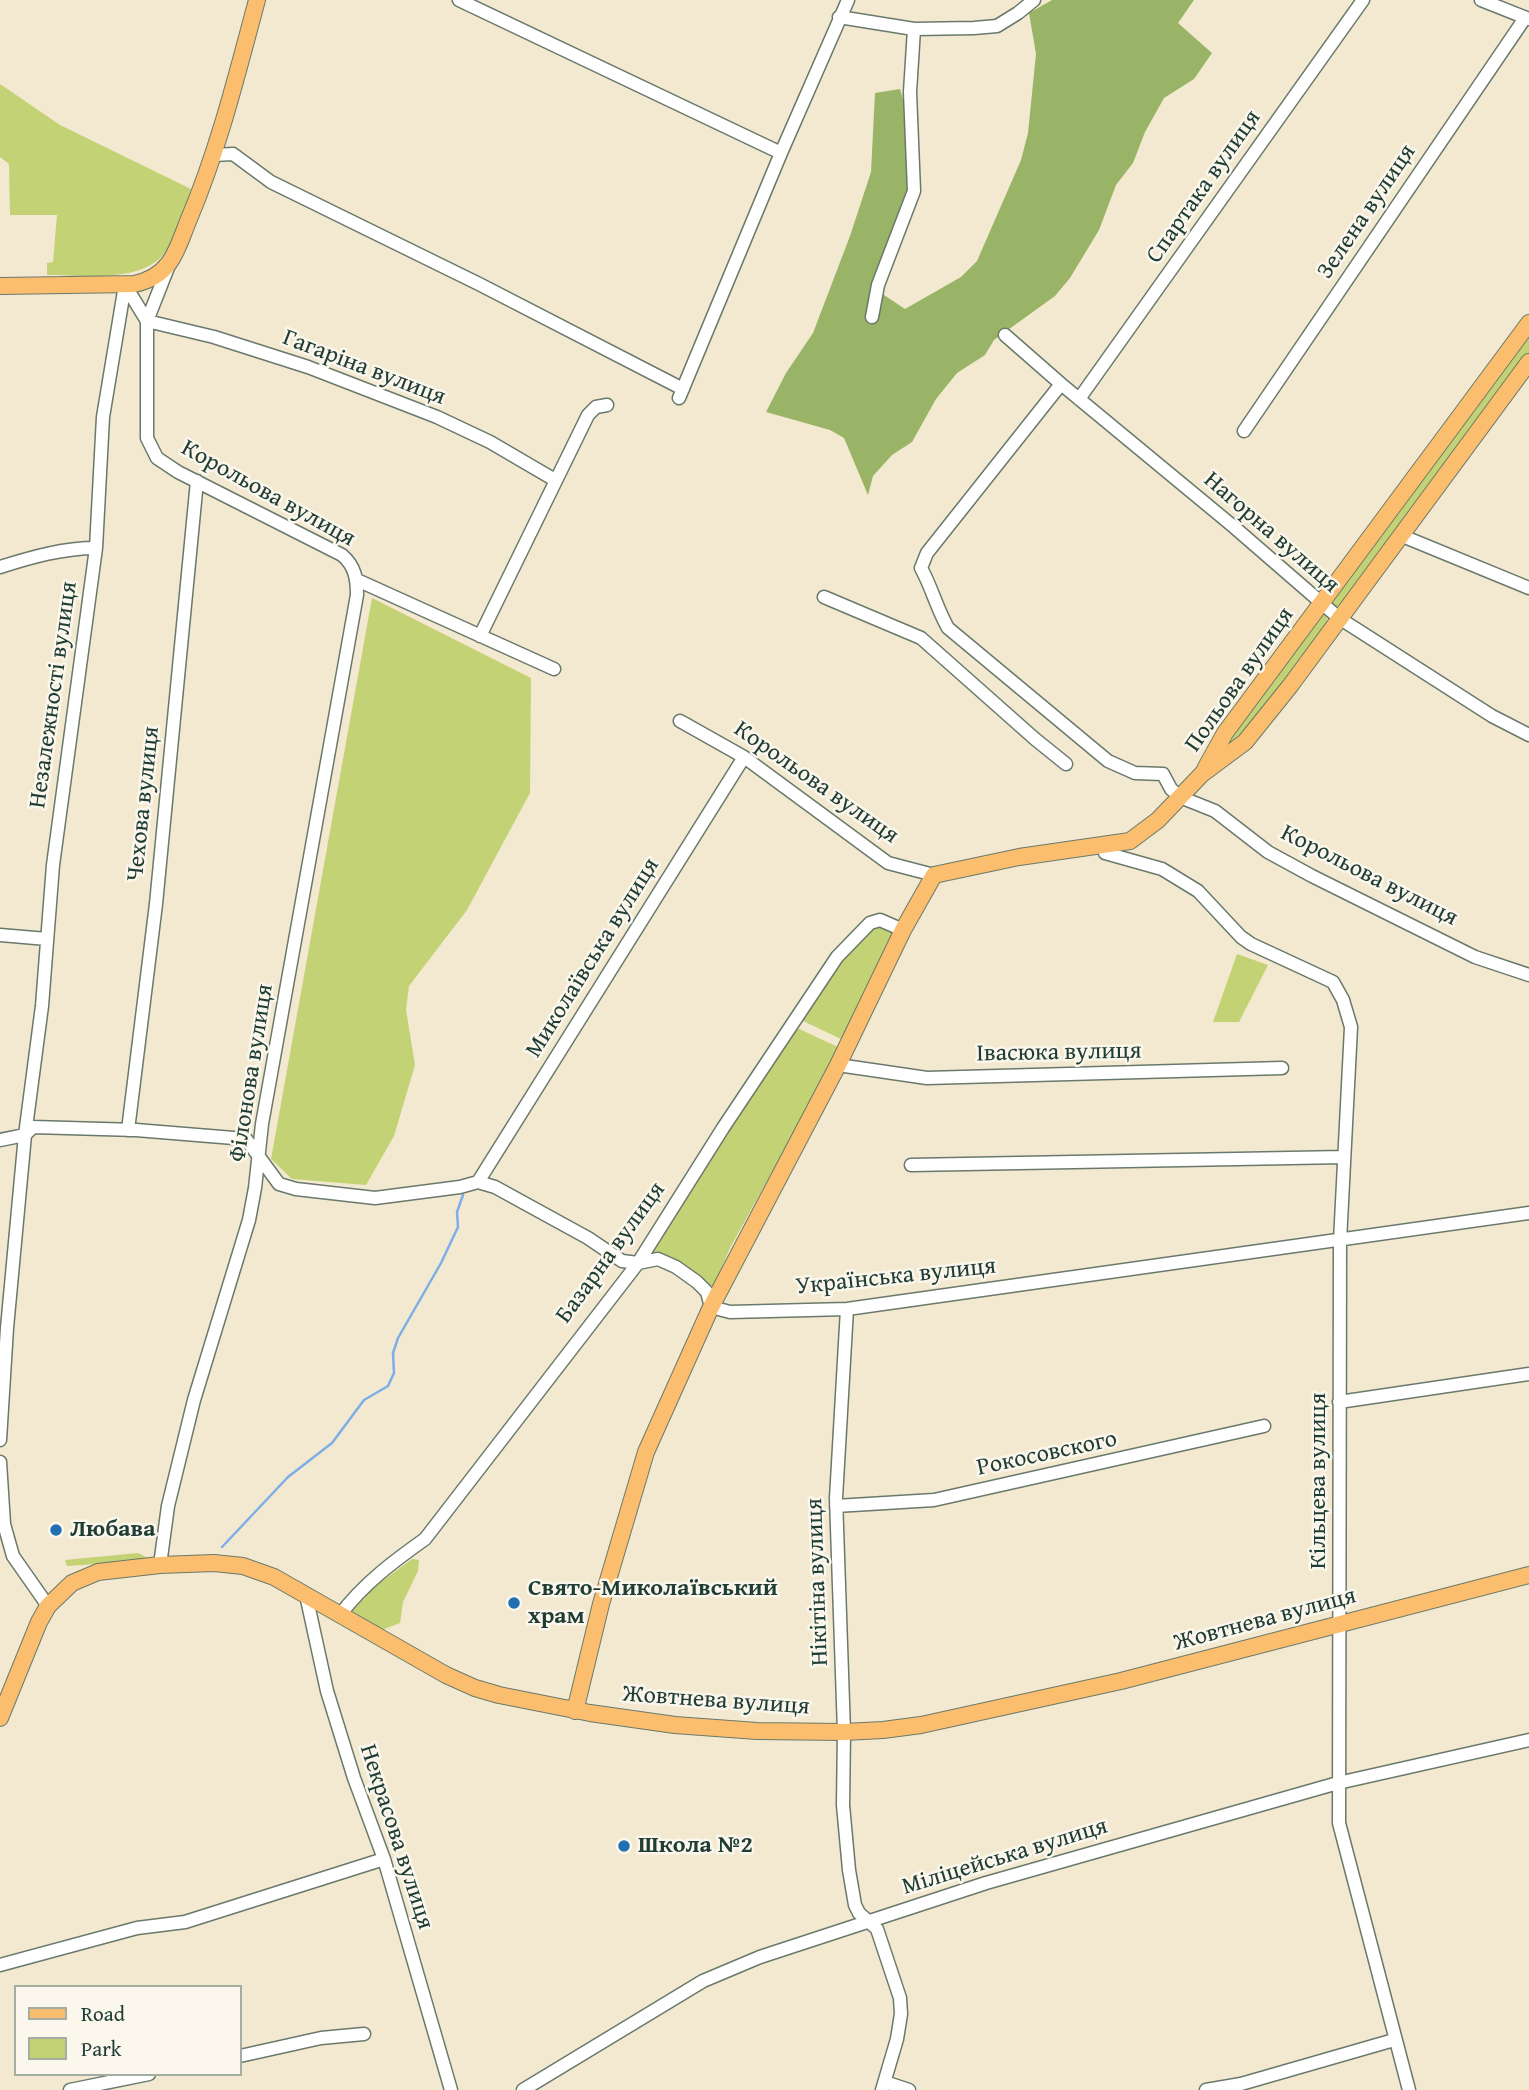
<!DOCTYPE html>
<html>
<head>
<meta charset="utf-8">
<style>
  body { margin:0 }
  #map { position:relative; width:1529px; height:2090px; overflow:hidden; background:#f3e9d0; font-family:"Gentium Book Plus",serif }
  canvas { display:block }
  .legend { position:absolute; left:14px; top:1985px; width:228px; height:91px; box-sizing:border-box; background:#fbf7ec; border:2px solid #a3ada2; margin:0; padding:9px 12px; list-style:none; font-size:21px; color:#1f3d34 }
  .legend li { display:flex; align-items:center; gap:14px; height:35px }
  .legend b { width:35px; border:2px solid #a3ada2 }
</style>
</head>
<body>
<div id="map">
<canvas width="1529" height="2090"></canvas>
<ul class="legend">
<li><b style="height:9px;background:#fbbe6e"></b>Road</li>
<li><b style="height:19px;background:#c2d274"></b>Park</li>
</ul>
</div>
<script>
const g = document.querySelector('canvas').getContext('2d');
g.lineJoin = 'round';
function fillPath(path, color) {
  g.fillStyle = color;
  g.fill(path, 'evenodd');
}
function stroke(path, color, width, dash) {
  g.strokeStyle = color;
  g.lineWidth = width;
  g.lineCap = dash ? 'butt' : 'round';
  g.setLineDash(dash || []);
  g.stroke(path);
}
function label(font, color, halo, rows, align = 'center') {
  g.font = font + ' "Gentium Book Plus",serif';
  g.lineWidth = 5;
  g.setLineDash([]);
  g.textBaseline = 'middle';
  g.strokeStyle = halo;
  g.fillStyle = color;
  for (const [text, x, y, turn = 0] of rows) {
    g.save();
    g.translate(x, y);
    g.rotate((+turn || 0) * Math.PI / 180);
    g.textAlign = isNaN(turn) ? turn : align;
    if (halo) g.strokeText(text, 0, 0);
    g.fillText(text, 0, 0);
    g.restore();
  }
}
fillPath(new Path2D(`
  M 0,84 L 60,125 L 191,189 C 185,208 176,240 163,255 C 139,283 81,275 47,275 L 47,263 L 53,262 L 57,215 L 10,215 L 9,164 L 0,157 Z
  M 1529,332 L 1529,355 L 1340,606 L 1335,606 L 1331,600 Z
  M 372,598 L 531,678 L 530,793 L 467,910 L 409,986 L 406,1010 L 415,1065 L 394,1136 L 366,1185 L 292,1179 L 271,1159 Z
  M 1321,614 L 1325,615 L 1329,622 L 1248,732 L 1230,744 L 1228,743 Z
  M 882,925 L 896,932 L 843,1040 L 799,1019 L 842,958 L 872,926 Z
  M 1237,954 L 1268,965 L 1239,1022 L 1213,1022 Z
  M 795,1027 L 840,1048 L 730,1248 L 713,1287 L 648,1255 Z
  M 138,1553 L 146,1557 L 143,1561 L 67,1566 L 65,1560 Z
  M 412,1559 L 419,1560 L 418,1571 L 403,1602 L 400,1623 L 382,1630 L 352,1613 L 354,1605 L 364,1599 L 370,1590 Z`), '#c2d274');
fillPath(new Path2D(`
  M 1052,0 L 1194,0 L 1178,23 L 1212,53 L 1194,79 L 1164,98 L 1145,132 L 1133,163 L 1116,185 L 1099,230 L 1070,278 L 1055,296 L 994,340 L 985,355 L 957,373 L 936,399 L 912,442 L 892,455 L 873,476 L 868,495 L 844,438 L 830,430 L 766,412 L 786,373 L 813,333 L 850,236 L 871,172 L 875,93 L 900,89 C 909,118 912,162 910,192 L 881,293 L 905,309 L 961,277 L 977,261 L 1021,160 L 1028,133 L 1036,54 L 1029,13 Z`), '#99b466');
stroke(new Path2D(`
  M 222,1547 L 288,1477 L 332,1443 L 364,1400 L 388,1386 L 394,1373 L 393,1353 L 398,1338 L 441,1263 L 458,1227 L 457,1212 L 463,1195`), '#7daee8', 2.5);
const minor = new Path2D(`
  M 459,0 L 781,153
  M 1481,0 L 1529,19
  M 839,17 L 914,29 L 974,28 L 997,26 L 1018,13 L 1034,0
  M 214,155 L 233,154 L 271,182 L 479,284 L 683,389
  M 169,265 L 147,321 L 214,337 L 308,367 L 437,417 L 490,442 L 555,480
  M 125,285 L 147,321 L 147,438 L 157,458 L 178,472 L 342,555 C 355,566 357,579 357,595 L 262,1124 L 255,1188 L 249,1220 L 194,1400 L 168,1506 L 160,1565
  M 872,317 L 878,285 L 914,191 L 910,92 L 914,29
  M 1005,335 L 1061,384 L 1234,527 L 1339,618 L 1492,716 L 1529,735
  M 1061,384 L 927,553 L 921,568 C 932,588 937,609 948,628 L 1108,761 L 1135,773 L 1163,774 L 1171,789 L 1180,797 L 1215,811 L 1268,852 L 1312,876 L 1475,957 L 1529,975
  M 679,398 L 781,153 L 848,0
  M 1079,399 L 1363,0
  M 1244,431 L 1525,18
  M 1400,535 L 1529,588
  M 0,567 C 32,557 63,548 96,548
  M 357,580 L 554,669
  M 824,597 L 921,638 L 1035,739 L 1066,764
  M 480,636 L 588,415 L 596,407 L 607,405
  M 680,721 L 744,757 L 888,863 L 934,875
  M 1103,846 L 1105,853 L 1162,869 L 1198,891 L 1241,937 L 1251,944 L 1333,982 L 1343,1000 L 1351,1027 L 1340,1241 L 1339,1823 L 1409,2090
  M 0,935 L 47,939
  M 838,1065 L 927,1078 L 1282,1068
  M 128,1130 L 156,904 L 197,481
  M 0,1140 L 25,1135 L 33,1127 L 136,1130 L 246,1139 L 279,1184 L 296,1189 L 375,1198 L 460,1187 L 478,1182 L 495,1187 L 588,1238 L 622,1261 L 638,1263 L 658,1259 L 676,1267 L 697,1282 L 707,1292 L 711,1307 L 730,1312 L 847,1309 L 1529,1213
  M 911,1165 L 1344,1157
  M 478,1182 L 744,757
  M 847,1309 L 836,1498 L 844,1732 L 843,1805 L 849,1870 L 855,1905 L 859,1913 L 877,1929 L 900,1998 L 901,2014 L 897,2039 L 882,2090
  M 1339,1402 L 1529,1374
  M 0,1440 L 7,1328 L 25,1135 L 42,1006 L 53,865 L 96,548 L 103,417 L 125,285
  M 0,1462 L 4,1524 L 13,1556 L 48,1606
  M 836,1506 L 934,1500 L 1264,1426
  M 306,1595 L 327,1691 L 354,1778 L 384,1859 L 451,2090
  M 340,1615 C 363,1584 394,1561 425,1539 L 638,1263 L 723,1128 L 837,957 L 870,923 L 880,920 L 903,930
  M 0,1965 L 137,1928 L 185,1922 L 384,1859
  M 240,2056 L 321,2038 L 364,2034
  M 885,2082 L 909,2090
  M 70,2090 L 149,2074
  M 523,2090 L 703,1981 L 760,1957 L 986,1883 L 1338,1783 L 1529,1740
  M 1206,2090 L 1241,2084 L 1394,2040`);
const major = new Path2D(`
  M 0,286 L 134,284 C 149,281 160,275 169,263 C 178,251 183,233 189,219 C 219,148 237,74 257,0
  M 1205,769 L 1225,733 L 1529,323
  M 575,1711 L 601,1604 L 646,1452 L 711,1307 L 838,1065 L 903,930 L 934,875 L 1019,857 L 1130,841 L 1158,820 L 1202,774 L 1245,742 L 1290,686 L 1529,362
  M 0,1718 L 39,1622 L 48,1606 L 72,1583 L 98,1572 L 160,1565 L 214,1563 L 243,1566 L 274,1577 L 446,1675 L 475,1688 L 499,1695 L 590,1713 L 675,1725 L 757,1731 L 844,1732 L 883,1730 L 921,1725 L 1121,1681 L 1529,1575`);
stroke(minor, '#69796b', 15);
stroke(major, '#69796b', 18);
stroke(minor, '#fff', 12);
stroke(major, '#fbbe6e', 16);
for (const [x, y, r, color] of [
  [56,1530,7,"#1f6fb2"],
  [514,1603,7,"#1f6fb2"],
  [624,1846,7,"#1f6fb2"]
]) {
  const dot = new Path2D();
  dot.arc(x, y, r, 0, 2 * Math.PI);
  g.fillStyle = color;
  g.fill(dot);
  stroke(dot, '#fbf7ec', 2.5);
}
label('24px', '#1f3d34', '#fbf7ec', [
  ["Спартака вулиця",1204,187,-55],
  ["Зелена вулиця",1367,212,-56],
  ["Гагаріна вулиця",364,368,21],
  ["Корольова вулиця",268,494,29],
  ["Нагорна вулиця",1271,533,41],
  ["Польова вулиця",1240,680,-55],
  ["Незалежності вулиця",54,695,-82],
  ["Корольова вулиця",816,783,35],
  ["Чехова вулиця",144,804,-84],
  ["Корольова вулиця",1369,876,27],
  ["Миколаївська вулиця",593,958,-58],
  ["Івасюка вулиця",1059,1053,-1],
  ["Філонова вулиця",252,1073,-81],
  ["Базарна вулиця",611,1253,-54],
  ["Українська вулиця",896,1277,-6],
  ["Рокосовского",1047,1454,-12],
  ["Кільцева вулиця",1319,1481,-90],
  ["Нікітіна вулиця",818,1582,-92],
  ["Жовтнева вулиця",1265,1620,-15],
  ["Жовтнева вулиця",716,1701,4],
  ["Некрасова вулиця",396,1837,72],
  ["Міліцейська вулиця",1005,1857,-17]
]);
label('bold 24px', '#1f3d34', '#fbf7ec', [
  ["Любава",70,1530],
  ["Свято-Миколаївський",528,1589],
  ["храм",528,1617],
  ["Школа №2",638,1846]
], 'left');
</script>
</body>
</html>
